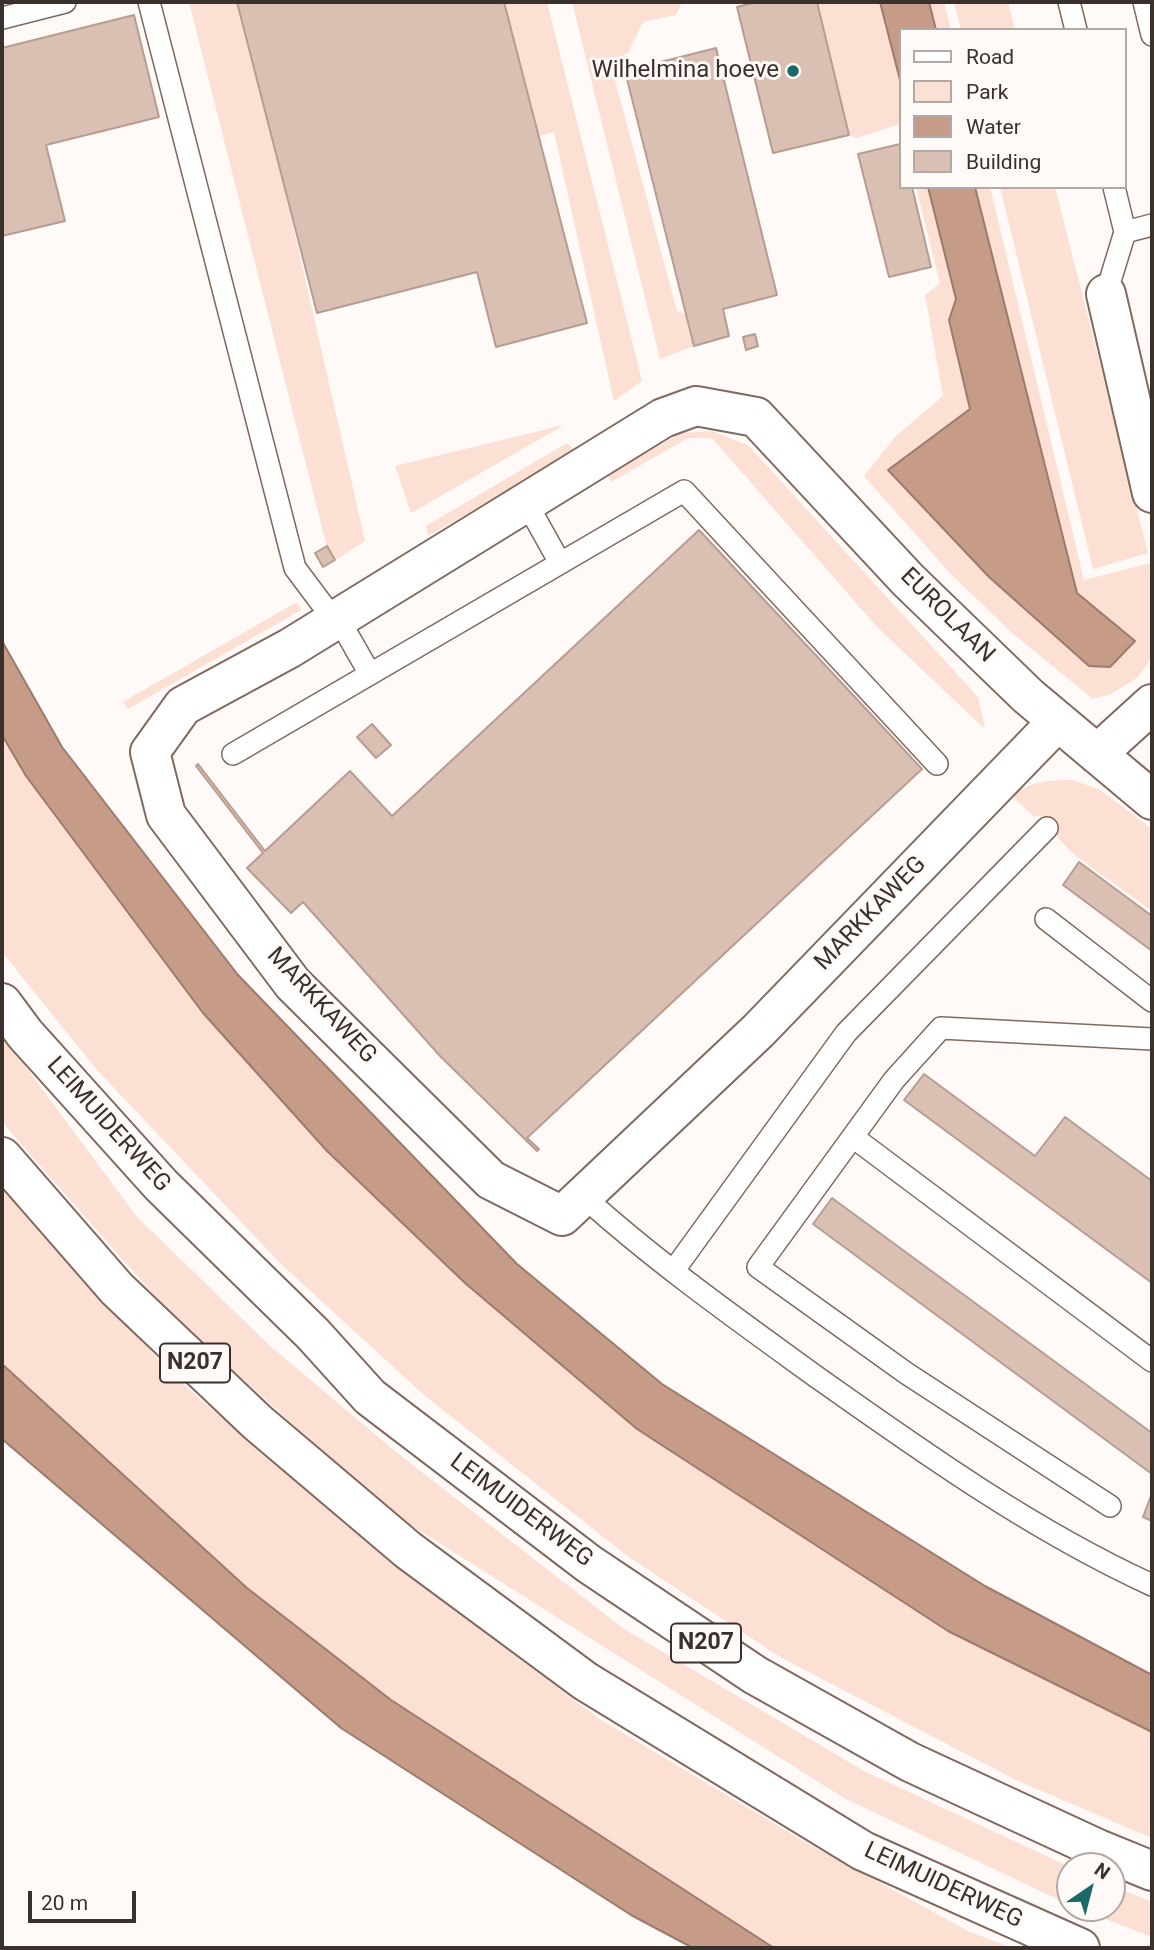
<!DOCTYPE html>
<html>
<head>
<meta charset="utf-8">
<style>
  body { margin:0 }
  #map { position:relative; width:1154px; height:1950px; overflow:hidden; background:#fff9f7; font-family:Roboto,sans-serif }
  canvas { display:block }
  .frame { position:absolute; inset:0; border:4px solid #3b312c; pointer-events:none }
  .legend { position:absolute; left:899px; top:28px; width:228px; height:161px; box-sizing:border-box; background:#fff9f7; border:2px solid #b1a9a6; margin:0; padding:9px 12px; list-style:none; font-size:21px; color:#3b312c }
  .legend li { display:flex; align-items:center; gap:14px; height:35px }
  .legend b { width:35px; border:2px solid #b1a9a6 }
  .north { position:absolute; left:1056px; top:1852px; width:70px; height:70px; box-sizing:border-box; background:#fff9f7; border:2px solid #b1a9a6; border-radius:50%; rotate:35deg; font-size:19px; font-weight:700; line-height:28px; text-align:center; color:#3b312c }
  .north::after { content:''; display:block; margin:auto; width:24px; height:32px; background:#1a6869; clip-path:polygon(50% 0,100% 100%,50% 72%,0 100%) }
  .scale { position:absolute; left:28px; top:1891px; width:108px; height:32px; box-sizing:border-box; border:4px solid #3b312c; border-top:0; padding-left:9px; font-size:21px; line-height:24px; white-space:nowrap; color:#3b312c; -webkit-text-stroke:5px #fff9f7; paint-order:stroke }
</style>
</head>
<body>
<div id="map">
<canvas width="1154" height="1950"></canvas>
<div class="frame"></div>
<ul class="legend">
<li><b style="height:9px;background:#fff"></b>Road</li>
<li><b style="height:19px;background:#fbe0d3"></b>Park</li>
<li><b style="height:19px;background:#c69b87"></b>Water</li>
<li><b style="height:19px;background:#dabfb3"></b>Building</li>
</ul>
<div class="north">N</div>
<div class="scale">20 m</div>
</div>
<script>
const g = document.querySelector('canvas').getContext('2d');
g.lineJoin = 'round';
function fillPath(path, color) {
  g.fillStyle = color;
  g.fill(path, 'evenodd');
}
function stroke(path, color, width, dash) {
  g.strokeStyle = color;
  g.lineWidth = width;
  g.lineCap = dash ? 'butt' : 'round';
  g.setLineDash(dash || []);
  g.stroke(path);
}
function label(font, color, halo, rows, align = 'center') {
  g.font = font + ' Roboto,sans-serif';
  g.lineWidth = 6;
  g.setLineDash([]);
  g.textBaseline = 'middle';
  g.strokeStyle = halo;
  g.fillStyle = color;
  for (const [text, x, y, turn = 0] of rows) {
    g.save();
    g.translate(x, y);
    g.rotate((+turn || 0) * Math.PI / 180);
    g.textAlign = isNaN(turn) ? turn : align;
    if (halo) g.strokeText(text, 0, 0);
    g.fillText(text, 0, 0);
    g.restore();
  }
}
fillPath(new Path2D(`
  M 189,2 L 547,2 L 642,381 L 614,401 L 554,132 L 288,204 L 365,541 L 331,563 Z
  M 572,2 L 682,2 L 676,15 L 643,22 L 628,53 L 610,62 L 677,311 L 687,314 L 694,346 L 660,359 Z
  M 817,2 L 880,2 L 900,80 L 900,124 L 857,138 L 849,135 Z
  M 929,2 L 944,2 L 951,30 L 936,30 Z
  M 954,2 L 1008,2 L 1015,30 L 961,30 Z
  M 916,187 L 928,187 L 956,299 L 949,320 L 970,409 L 888,470 L 1135,641 L 1077,593 L 975,187 L 990,187 L 1084,580 L 1151,563 L 1152,657 L 1137,678 L 1111,694 L 1093,699 L 1011,632 L 949,572 L 864,476 L 895,437 L 943,396 L 925,295 L 940,283 Z
  M 1000,187 L 1055,187 L 1148,553 L 1093,569 Z
  M 564,425 L 411,513 L 395,466 Z
  M 711,431 L 748,445 L 978,697 L 985,729 L 878,628 L 712,438 L 688,438 L 611,482 L 608,475 L 681,433 Z
  M 567,443 L 576,451 L 428,536 L 426,526 Z
  M 297,602 L 301,610 L 128,709 L 123,702 Z
  M 2,735 L 26,776 L 327,1151 L 465,1283 L 637,1429 L 948,1631 L 1152,1732 L 1152,1838 L 1016,1780 L 780,1657 L 626,1555 L 424,1395 L 281,1264 L 97,1070 L 2,952 Z
  M 1072,780 L 1099,789 L 1152,829 L 1152,911 C 1127,892 1099,874 1075,855 C 1060,843 1054,829 1039,815 L 1034,817 L 1012,796 C 1030,781 1050,780 1072,780 Z
  M 2,1035 L 137,1217 L 269,1345 L 396,1452 L 624,1629 L 864,1771 L 1070,1867 L 1070,1905 L 844,1798 L 390,1512 L 170,1313 L 13,1135 L 2,1121 Z
  M 2,1186 L 49,1242 L 178,1380 L 392,1564 L 598,1718 L 800,1839 L 970,1932 L 1013,1948 L 774,1948 L 764,1944 L 391,1700 L 247,1588 L 2,1364 Z
  M 1112,1886 L 1152,1902 L 1152,1937 L 1077,1908 L 1112,1908 Z`), '#fbe0d3');
const water = new Path2D(`
  M 880,2 L 929,2 L 936,30 L 900,30 L 900,80 Z
  M 928,187 L 975,187 L 1077,593 L 1135,641 L 1110,667 L 1089,666 L 989,577 L 888,470 L 970,409 L 949,320 L 956,299 Z
  M 2,641 L 62,747 L 238,975 L 517,1264 L 662,1384 L 985,1586 L 1152,1675 L 1152,1732 L 948,1631 L 637,1429 L 465,1283 L 327,1151 L 203,1013 L 26,776 L 2,735 Z
  M 2,1364 L 247,1588 L 391,1700 L 774,1948 L 693,1948 L 631,1915 L 341,1728 L 2,1439 Z`);
fillPath(water, '#c69b87');
stroke(water, '#9c7b6c', 2);
const building = new Path2D(`
  M 237,2 L 504,2 L 587,323 L 496,347 L 477,272 L 317,313 Z
  M 756,2 L 817,2 L 849,135 L 773,153 L 737,7 Z
  M 134,15 L 159,117 L 46,145 L 65,221 L 2,236 L 2,48 Z
  M 716,48 L 777,295 L 723,309 L 729,336 L 694,346 L 625,71 Z
  M 900,144 L 900,187 L 912,187 L 931,267 L 889,277 L 858,154 Z
  M 755,334 L 758,346 L 746,350 L 743,337 Z
  M 699,530 L 922,769 L 527,1138 L 539,1149 L 537,1151 L 440,1056 L 303,902 L 291,913 L 247,868 L 263,853 L 196,766 L 198,764 L 265,851 L 350,771 L 392,816 Z
  M 327,546 L 335,560 L 323,567 L 315,553 Z
  M 372,724 L 391,745 L 376,758 L 357,737 Z
  M 1079,862 L 1152,916 L 1152,951 L 1063,885 Z
  M 924,1074 L 1035,1156 L 1065,1117 L 1152,1181 L 1152,1283 L 904,1100 Z
  M 832,1198 L 1152,1433 L 1152,1474 L 813,1224 Z
  M 1152,1493 L 1152,1521 L 1143,1517 Z`);
fillPath(building, '#dabfb3');
stroke(building, '#b79d91', 2);
const lane = new Path2D(`
  M 149,2 L 295,568 L 334,620
  M 1069,2 L 1076,30
  M 1144,2 L 1152,35
  M 2,18 L 65,2
  M 1114,187 L 1125,232
  M 1106,294 L 1125,232 L 1152,225
  M 526,502 L 560,563
  M 338,618 L 370,674
  M 233,754 L 684,491 L 937,764
  M 1046,919 L 1152,1001
  M 853,1137 L 1152,1361
  M 583,1196 C 656,1262 738,1320 818,1378 C 924,1453 1034,1531 1152,1585
  M 674,1270 L 846,1033 L 1047,828
  M 1110,1506 L 906,1373 L 758,1267 L 894,1080 L 941,1028 L 1152,1039`);
const street = new Path2D(`
  M 1106,294 L 1152,493
  M 1058,721 L 758,1031 L 562,1216 L 491,1180 L 293,984 L 166,815 L 150,752 L 183,706 L 290,648 L 663,418 L 696,406 L 756,417 L 908,580 L 1028,696 L 1152,800
  M 1097,754 L 1152,704`);
const primary = new Path2D(`
  M 2,1003 L 25,1034 L 161,1185 L 313,1334 L 370,1397 L 589,1564 L 755,1675 L 910,1762 L 1098,1849 L 1152,1871
  M 2,1157 L 117,1289 L 257,1422 L 408,1550 L 585,1681 L 863,1851 L 1080,1948`);
stroke(lane, '#81695d', 24);
stroke(street, '#81695d', 42);
stroke(primary, '#81695d', 42);
stroke(lane, '#fff', 21);
stroke(street, '#fff', 38);
stroke(primary, '#fff', 38);
for (const [x, y, r, color] of [
  [793,71,7,"#1a6869"]
]) {
  const dot = new Path2D();
  dot.arc(x, y, r, 0, 2 * Math.PI);
  g.fillStyle = color;
  g.fill(dot);
  stroke(dot, '#fff9f7', 2.5);
}
for (const [x, y, w] of [
  [195,1363,70],
  [706,1643,70]
]) {
  const box = new Path2D();
  box.roundRect(x - w / 2, y - 19.5, w, 39, 5);
  g.fillStyle = '#fff9f7';
  g.fill(box);
  stroke(box, '#3b312c', 2);
}
label('bold 23px', '#3b312c', null, [
  ["N207",195,1363],
  ["N207",706,1643]
]);
label('24px', '#3b312c', '#fff9f7', [
  ["Wilhelmina hoeve",779,71]
], 'right');
label('24px', '#3b312c', '#fff9f7', [
  ["EUROLAAN",947,616,45],
  ["MARKKAWEG",871,914,-46],
  ["MARKKAWEG",321,1006,47],
  ["LEIMUIDERWEG",108,1125,48],
  ["LEIMUIDERWEG",521,1511,37],
  ["LEIMUIDERWEG",943,1886,25]
]);
</script>
</body>
</html>
